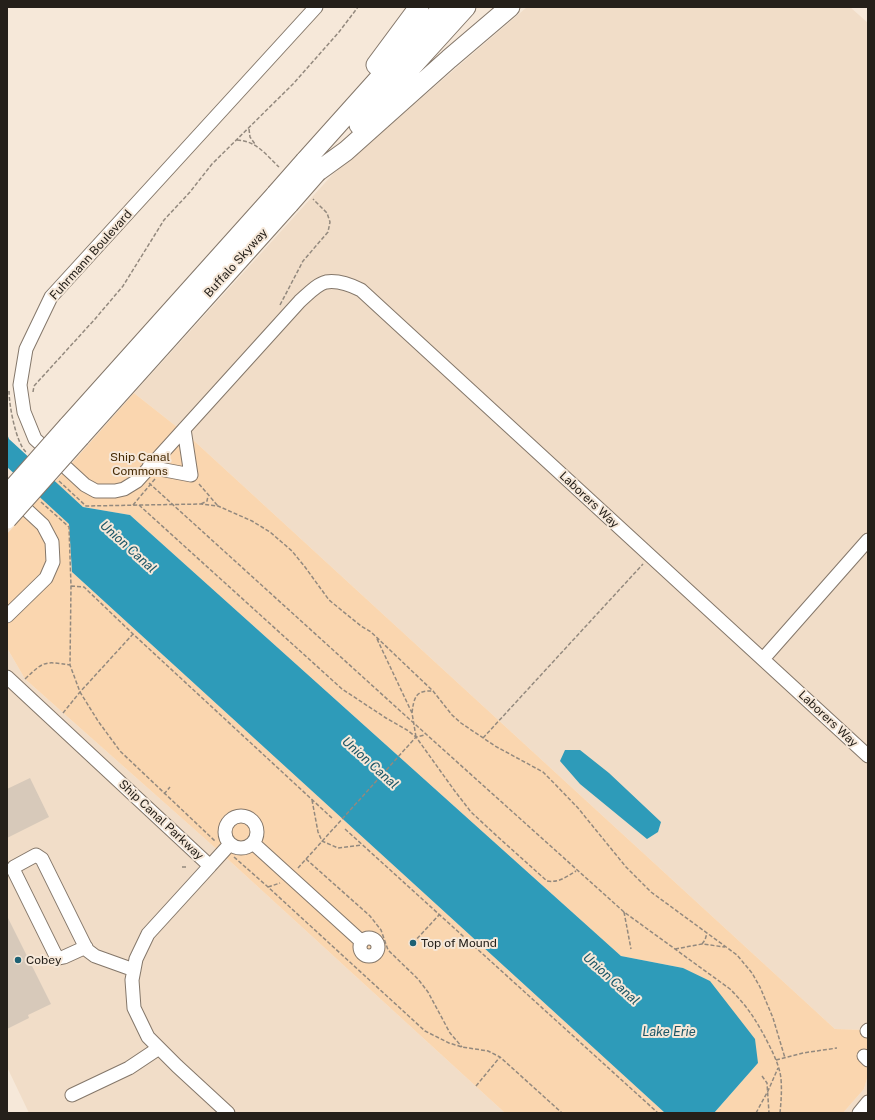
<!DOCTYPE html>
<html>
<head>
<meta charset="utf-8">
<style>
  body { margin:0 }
  #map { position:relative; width:875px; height:1120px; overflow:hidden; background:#f6e8d9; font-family:"Public Sans",sans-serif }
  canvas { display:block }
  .frame { position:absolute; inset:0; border:8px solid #25201a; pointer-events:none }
</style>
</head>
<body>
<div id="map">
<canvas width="875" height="1120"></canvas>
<div class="frame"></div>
</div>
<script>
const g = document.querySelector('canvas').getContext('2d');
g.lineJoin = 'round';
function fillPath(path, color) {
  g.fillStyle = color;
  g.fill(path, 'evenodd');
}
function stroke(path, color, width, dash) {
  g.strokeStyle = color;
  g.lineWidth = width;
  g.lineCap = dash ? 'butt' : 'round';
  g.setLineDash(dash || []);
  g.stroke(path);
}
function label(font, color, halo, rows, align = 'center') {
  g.font = font + ' "Public Sans",sans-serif';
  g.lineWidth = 4;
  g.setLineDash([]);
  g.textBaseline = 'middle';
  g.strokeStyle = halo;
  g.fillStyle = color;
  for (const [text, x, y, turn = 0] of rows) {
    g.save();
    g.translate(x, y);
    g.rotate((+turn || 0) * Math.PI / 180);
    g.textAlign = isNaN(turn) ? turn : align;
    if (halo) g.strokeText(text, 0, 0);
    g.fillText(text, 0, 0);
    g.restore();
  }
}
fillPath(new Path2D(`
  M 527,7 L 850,7 L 868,23 L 868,1030 L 835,1029 L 191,438 L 134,393 L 333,174 Z
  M 7,648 L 25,679 L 221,853 L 505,1113 L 29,1113 L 7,1067 Z
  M 868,1075 L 868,1113 L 843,1113 L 864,1089 Z`), '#f1ddc8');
fillPath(new Path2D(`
  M 134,393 L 191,438 L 835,1029 L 868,1030 L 868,1075 L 864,1089 L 843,1113 L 714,1113 L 758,1063 L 683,968 L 621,956 L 130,515 L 83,507 L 55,482 Z
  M 40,497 L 69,524 L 72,572 L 665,1113 L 505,1113 L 221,853 L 25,679 L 7,648 L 7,534 Z`), '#fad6af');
fillPath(new Path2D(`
  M 7,434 L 9,439 L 83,507 L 130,515 L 621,956 L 683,968 L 710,981 L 755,1039 L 758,1063 L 714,1113 L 665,1113 L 72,572 L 69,524 L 7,467 Z
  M 565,750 L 580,750 L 609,773 L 661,822 L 658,832 L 647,839 L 580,784 L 560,761 Z`), '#2e9bb9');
fillPath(new Path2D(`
  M 30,778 L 49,817 L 7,838 L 7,789 Z
  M 7,916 L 51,1004 L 28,1015 L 29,1018 L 7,1029 Z`), '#d7c9ba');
const minor = new Path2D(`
  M 316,7 L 51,297 L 26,349 L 20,385 L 24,412 L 35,439 L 85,485 L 96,491 L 115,491 L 124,489 L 137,481 L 300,301 C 307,295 317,284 326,282 C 338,280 351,285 361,290 L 868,756
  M 149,467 L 191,475 L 184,429
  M 7,616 L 46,578 L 53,562 L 52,542 L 43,525 L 15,499
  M 763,659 L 868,540
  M 7,677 L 210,866 L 148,934 L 136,959 L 132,980 L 134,1008 L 148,1037 L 177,1066 L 228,1113
  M225 832a16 16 0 1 1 32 0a16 16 0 1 1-32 0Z
  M 253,843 L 362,942
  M 210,866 L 230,844
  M360 947a9 9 0 1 1 18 0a9 9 0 1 1-18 0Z
  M 86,947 L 64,957 L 59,958 L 55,954 L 13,869 L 14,867 L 36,855 L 42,859 L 87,950 L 95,956 L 134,970
  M 867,1031 L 868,1030
  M 864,1056 L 868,1060
  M 72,1095 L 129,1068 L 159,1048
  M 859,1113 L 868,1102`);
const highway = new Path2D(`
  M 376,65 L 419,7
  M 359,125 L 466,7
  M 305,161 L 443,7
  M 317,172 L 346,151 L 449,59 L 510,7
  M 68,426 L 276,194
  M 80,437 L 289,204`);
stroke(minor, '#84776a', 15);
stroke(highway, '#84776a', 21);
stroke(new Path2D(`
  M 249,129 L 250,137 L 255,144
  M 237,140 C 257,141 266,155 279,167
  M 280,305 L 303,261 L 328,232 L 330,222 L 327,213 L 313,199
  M 34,386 L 95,319 L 123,286 L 164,220 L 190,192 L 212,164 L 293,84 L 339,32 L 358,7
  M 9,391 C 9,405 16,443 26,452
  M 33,392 L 34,386
  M 59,481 L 86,506 L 201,504 L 218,506 L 252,521 L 270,532 L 292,551 L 305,567 L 329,600 L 361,626 L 371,632 L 433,691 L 452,715 L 461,723 L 495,746 L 543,772 L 550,779 L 578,808 L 626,867 L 651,892 L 737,955 L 752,973 L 760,987 L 773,1018 L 785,1058
  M 149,483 L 397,708 L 624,912 L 730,989 C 749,1008 758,1023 770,1047 C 775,1057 780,1068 781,1079 C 782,1091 781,1102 780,1113
  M 199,484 L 218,506
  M 41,502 L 69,527 L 71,586 L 70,665 L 80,692 L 98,721 L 120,751 L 216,842
  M 201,504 L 207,501 L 208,496
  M 133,505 L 155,479
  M 139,505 L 342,689 L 386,718 L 407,730 L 416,737 L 454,790 L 471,812 L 498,837 L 547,881 C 559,883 566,877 576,871
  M 71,586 L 84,587 L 133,634 L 333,819
  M 377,639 L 412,713 L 416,737
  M 25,679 C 44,661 44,661 70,665
  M 63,713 L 80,692 L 133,634
  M 412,713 C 414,698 415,690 433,691
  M 483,738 L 643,564
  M 164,794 L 170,787
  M 312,800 L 318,832 L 322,841 L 338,848 L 362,845
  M 345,829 L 658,1113
  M 234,857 L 268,887 L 425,1031 L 449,1043 L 462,1047 L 488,1051 L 500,1057 L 562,1113
  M 306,859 L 370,916 L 381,930 L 388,950 L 418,979 L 428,992 L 450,1033 L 462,1047
  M 182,867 L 186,867
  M 298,868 L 416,737 L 425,735
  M 268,887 L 280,883
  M 624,912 L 631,949
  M 413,943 L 439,915
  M 702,944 L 705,940 L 707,933
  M 675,949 L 702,944 L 725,947
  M 776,1060 L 803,1053 L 837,1048
  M 762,1076 L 767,1083 L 769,1113
  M 476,1086 L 500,1057
  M 756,1113 L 768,1091 L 778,1068`), '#93897e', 1.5, [4, 2]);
stroke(minor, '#fff', 13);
stroke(highway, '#fff', 19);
const highwayBridge = new Path2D(`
  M 276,194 L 305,161
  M 289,204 L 317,172
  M 7,495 L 68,426
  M 7,519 L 80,437`);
stroke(highwayBridge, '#84776a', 21, []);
stroke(highwayBridge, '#fff', 19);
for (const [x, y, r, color] of [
  [413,943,4,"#1d6174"],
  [18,960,4,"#1d6174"]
]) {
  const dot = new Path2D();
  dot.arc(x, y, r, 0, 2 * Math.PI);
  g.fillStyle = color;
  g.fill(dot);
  stroke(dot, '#f6e8d9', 1.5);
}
label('12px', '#25201a', '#f6e8d9', [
  ["Fuhrmann Boulevard",91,255,-48],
  ["Buffalo Skyway",236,263,-48],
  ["Laborers Way",589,500,43],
  ["Laborers Way",828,719,43],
  ["Ship Canal Parkway",161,820,43]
]);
label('12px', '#452a04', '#f6e8d9', [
  ["Ship Canal",140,457],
  ["Commons",140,471]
]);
label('12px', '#25201a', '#f6e8d9', [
  ["Top of Mound",421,943],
  ["Cobey",26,960]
], 'left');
label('italic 13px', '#1e5767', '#f6e8d9', [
  ["Union Canal",128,547,42],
  ["Union Canal",370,763,42],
  ["Union Canal",611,979,42],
  ["Lake Erie",669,1032]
]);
</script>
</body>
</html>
